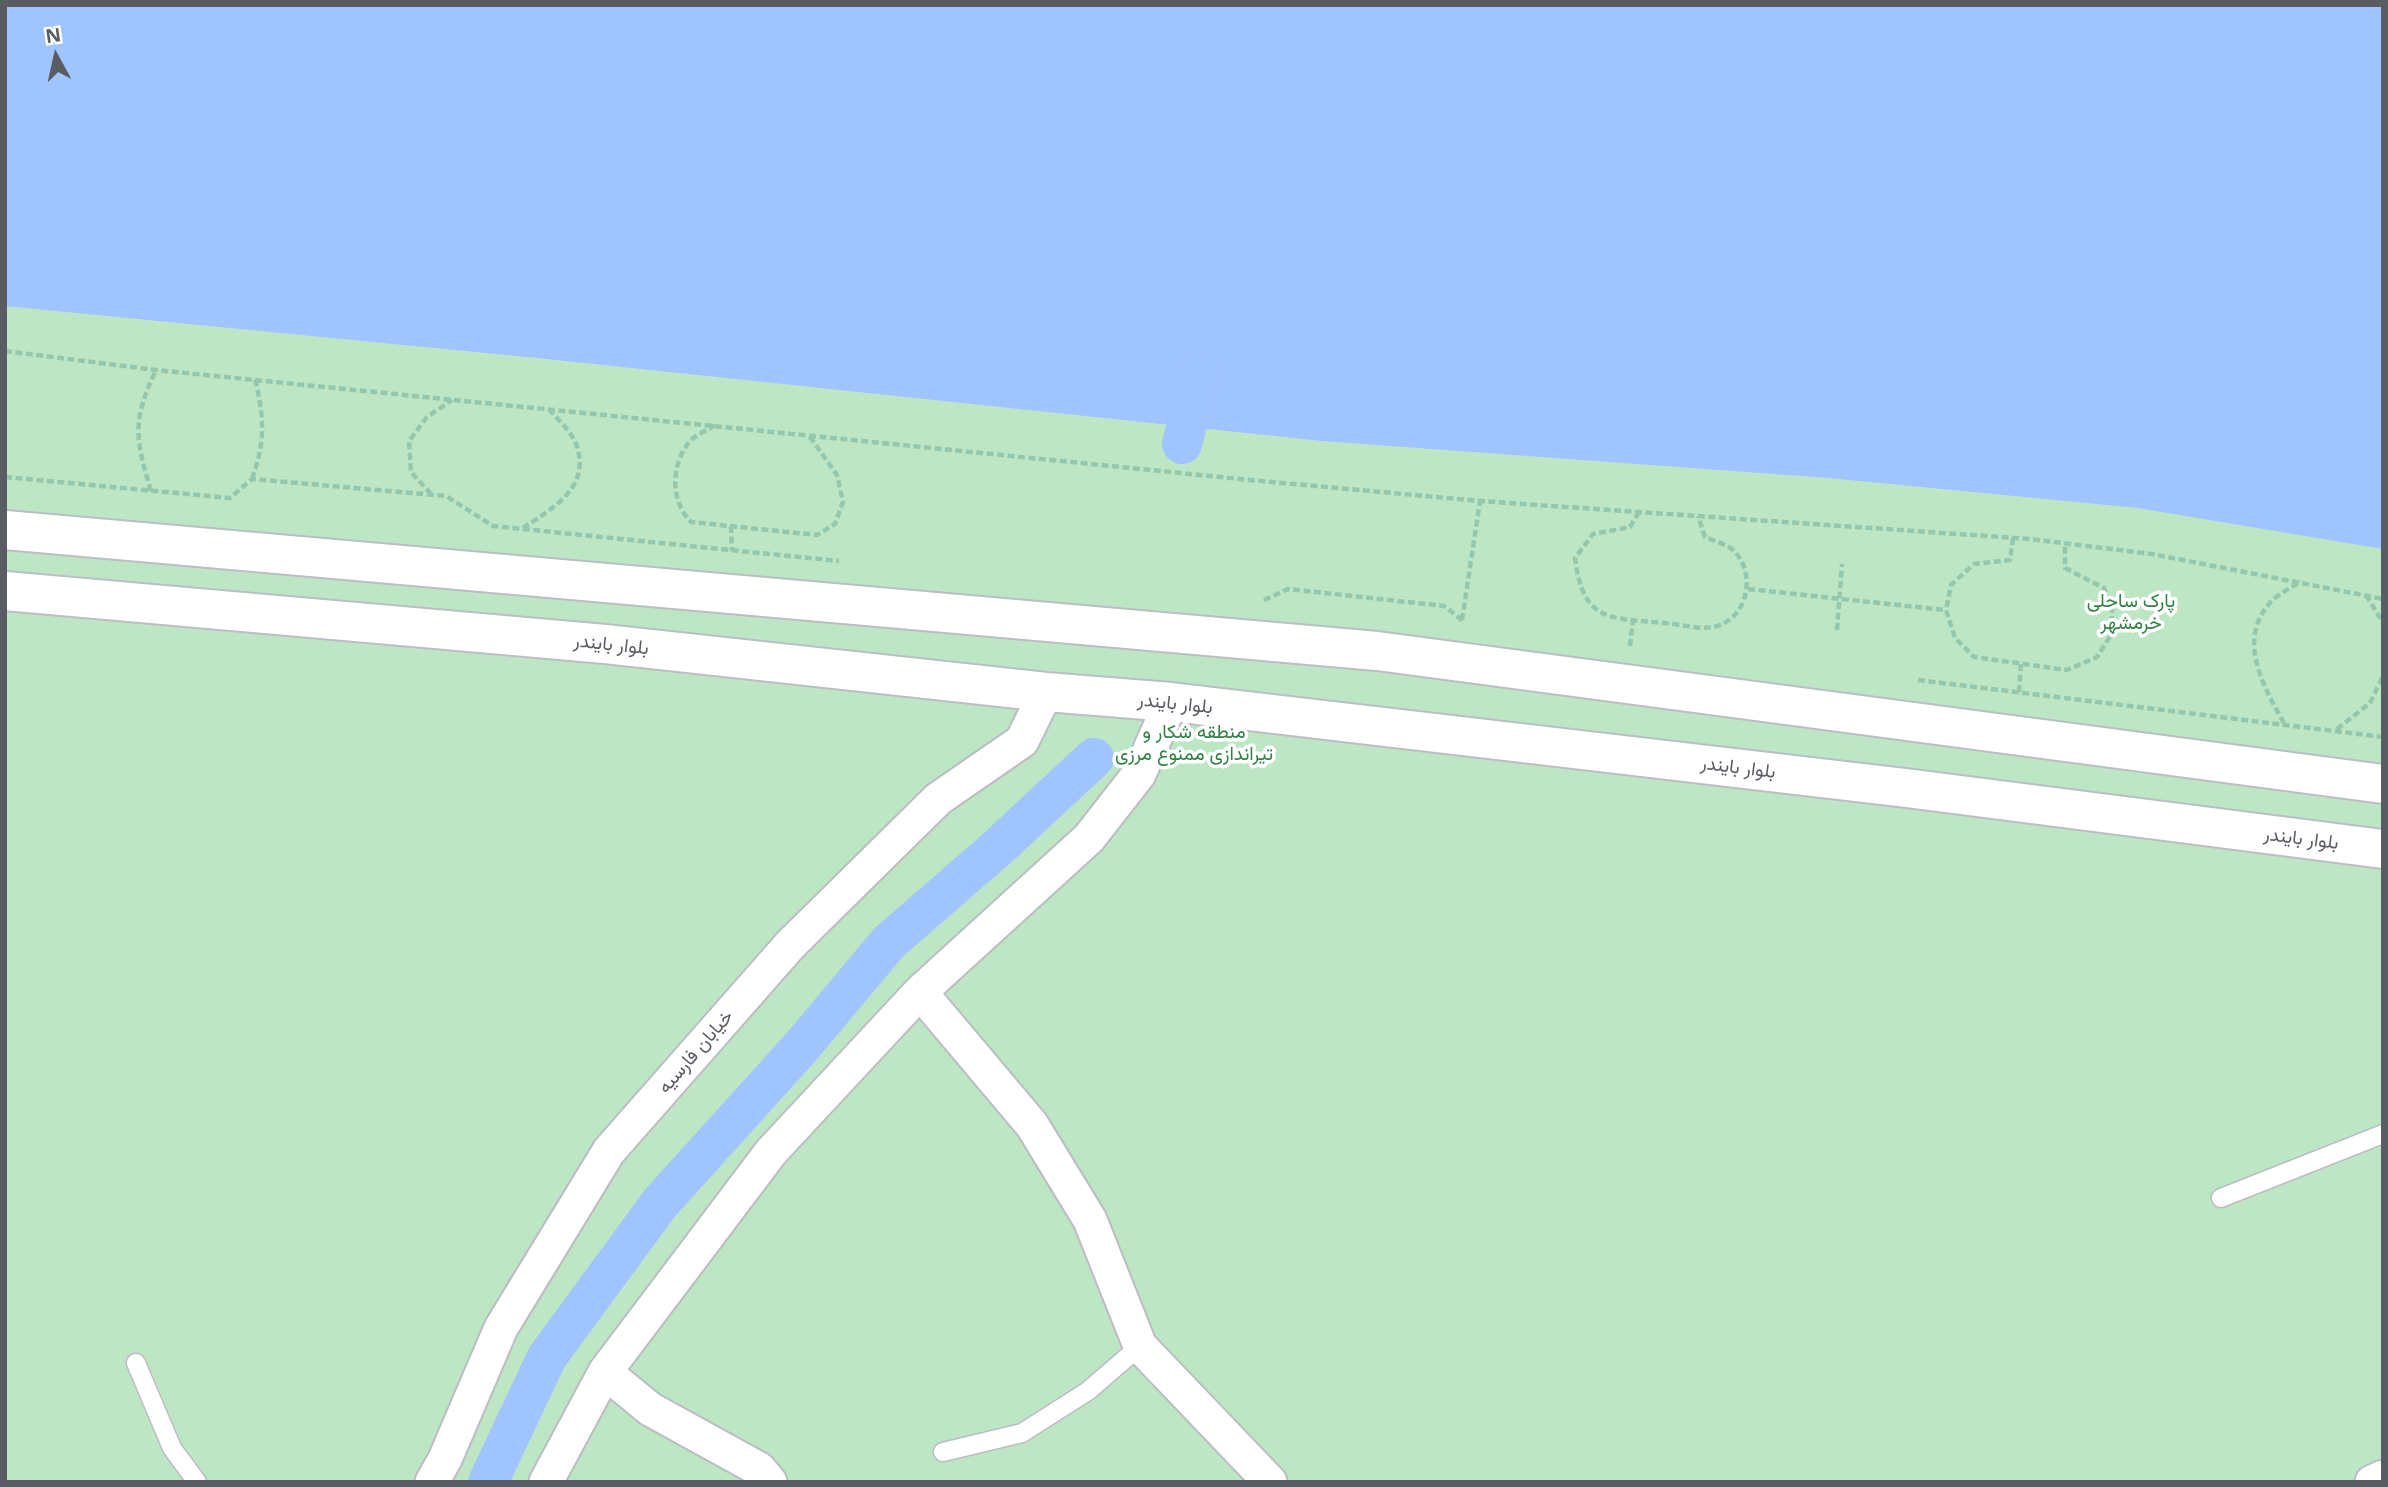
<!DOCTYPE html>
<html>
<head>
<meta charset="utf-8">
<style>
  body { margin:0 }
  #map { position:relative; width:2388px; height:1487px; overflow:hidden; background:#edede1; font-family:"Open Sans",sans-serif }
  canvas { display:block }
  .frame { position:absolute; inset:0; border:7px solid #5a5c63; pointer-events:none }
  .north { position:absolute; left:21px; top:21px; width:70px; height:70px; -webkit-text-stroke:5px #fff; paint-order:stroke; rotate:352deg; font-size:19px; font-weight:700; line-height:28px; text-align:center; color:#5a5c63 }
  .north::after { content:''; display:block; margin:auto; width:24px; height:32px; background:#5a5c63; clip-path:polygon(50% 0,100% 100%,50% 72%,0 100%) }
</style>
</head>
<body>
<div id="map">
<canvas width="2388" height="1487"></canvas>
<div class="frame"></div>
<div class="north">N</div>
</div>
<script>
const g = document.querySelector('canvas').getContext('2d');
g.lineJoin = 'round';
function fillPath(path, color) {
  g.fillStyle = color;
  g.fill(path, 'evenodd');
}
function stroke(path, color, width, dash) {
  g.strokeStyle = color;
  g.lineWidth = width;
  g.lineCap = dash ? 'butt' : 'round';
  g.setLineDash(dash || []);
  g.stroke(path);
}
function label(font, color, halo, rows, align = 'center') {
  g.font = font + ' "Open Sans",Vazirmatn,sans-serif';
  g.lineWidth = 7;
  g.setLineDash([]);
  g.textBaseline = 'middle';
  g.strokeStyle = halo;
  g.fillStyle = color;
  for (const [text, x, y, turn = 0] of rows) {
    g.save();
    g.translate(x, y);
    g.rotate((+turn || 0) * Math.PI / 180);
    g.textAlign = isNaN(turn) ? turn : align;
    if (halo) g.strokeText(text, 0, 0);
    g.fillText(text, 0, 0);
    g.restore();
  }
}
fillPath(new Path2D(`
  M 5,5 L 2383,5 L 2383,1482 L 5,1482 Z`), '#bde6c4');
fillPath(new Path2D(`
  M 5,5 L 2383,5 L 2383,549 L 2138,508 L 1829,478 L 1322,441 L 537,358 L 5,306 Z`), '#a0c4ff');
stroke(new Path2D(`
  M 1182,444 L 1200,372
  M 488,1482 L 547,1357 L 660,1203 L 802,1046 L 889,942 L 994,851 L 1094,758`), '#a0c4ff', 40);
const lane = new Path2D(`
  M 2221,1198 L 2383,1134
  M 136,1363 L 172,1448 L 197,1482
  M 943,1452 L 1022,1433 L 1088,1391 L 1140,1346`);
const street = new Path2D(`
  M 1171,702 L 1139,774 L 1089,838 L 920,992 L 1032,1125 L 1090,1220 L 1140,1346 L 1270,1482
  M 605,1372 L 650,1409 L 759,1469 L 770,1482
  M 432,1482 L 445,1459 L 501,1328 L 609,1151 L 790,945 L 938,799 L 1022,741 L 1046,692
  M 546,1482 L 605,1372 L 771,1152 L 920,992
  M 2372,1482 L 2383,1477`);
const secondary = new Path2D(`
  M 5,530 L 1377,651 L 2383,784
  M 5,591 L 605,644 L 1046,692 L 1171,702 L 1906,788 L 2383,849`);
stroke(lane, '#bcbdc3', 21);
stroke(street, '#bcbdc3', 37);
stroke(secondary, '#bcbec6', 42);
stroke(new Path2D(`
  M 5,351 L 156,370 L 1250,480 L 1480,501 L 2030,539 L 2152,554 L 2383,599
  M 715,425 C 708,430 697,434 691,440 C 670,464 670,501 691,522 L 817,535 L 835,524 L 843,502 L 837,475 L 808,434
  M 5,477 L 230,498 L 252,479 L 446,496 L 493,526 L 839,561
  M 252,479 C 266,439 264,418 255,378
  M 151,491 C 135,438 132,421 156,370
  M 431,494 L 411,472 L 409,441 L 427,417 L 452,400
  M 1639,512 L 1630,527 L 1593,534 L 1575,558 C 1583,623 1610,618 1665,623 C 1679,624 1700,630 1713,627 C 1748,620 1757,574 1734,551 C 1727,544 1714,541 1705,537 L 1698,516
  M 731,526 L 732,551
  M 523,528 C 553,508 592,487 576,444 C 572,432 557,419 549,409
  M 2013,538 L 2010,560 L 1974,564 L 1951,585 L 1946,610 L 1955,638 L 1974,657 L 2067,670 L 2097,657 L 2111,635 L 2112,609 L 2104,588 L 2065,568 L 2065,543
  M 1748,589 L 1945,610
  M 2366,595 L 2383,623
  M 1264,600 L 1288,589 L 1444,606 L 1463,621
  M 1462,620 L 1480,501
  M 1837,630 L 1842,564
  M 1630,646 L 1633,620
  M 1918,680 L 2383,737
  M 2019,692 L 2021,663
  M 2284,723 C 2264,688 2237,641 2269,604 C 2276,595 2291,588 2301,581
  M 2337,729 L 2370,703 L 2383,676`), '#95c7ad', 4.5, [7, 3.5]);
stroke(lane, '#fff', 18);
stroke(street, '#fff', 33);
stroke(secondary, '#fff', 38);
label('19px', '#318344', '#fff', [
  ["پارک ساحلی",2131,602],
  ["خرمشهر",2131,624],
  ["منطقه شکار و",1194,733],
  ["تیراندازی ممنوع مرزی",1194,755]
]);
label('19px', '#5a5c63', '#fff', [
  ["بلوار بایندر",611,645,6],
  ["بلوار بایندر",1175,704,6],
  ["بلوار بایندر",1738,768,7],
  ["بلوار بایندر",2301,839,7],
  ["خیابان فارسیه",696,1052,-49]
]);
</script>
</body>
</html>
